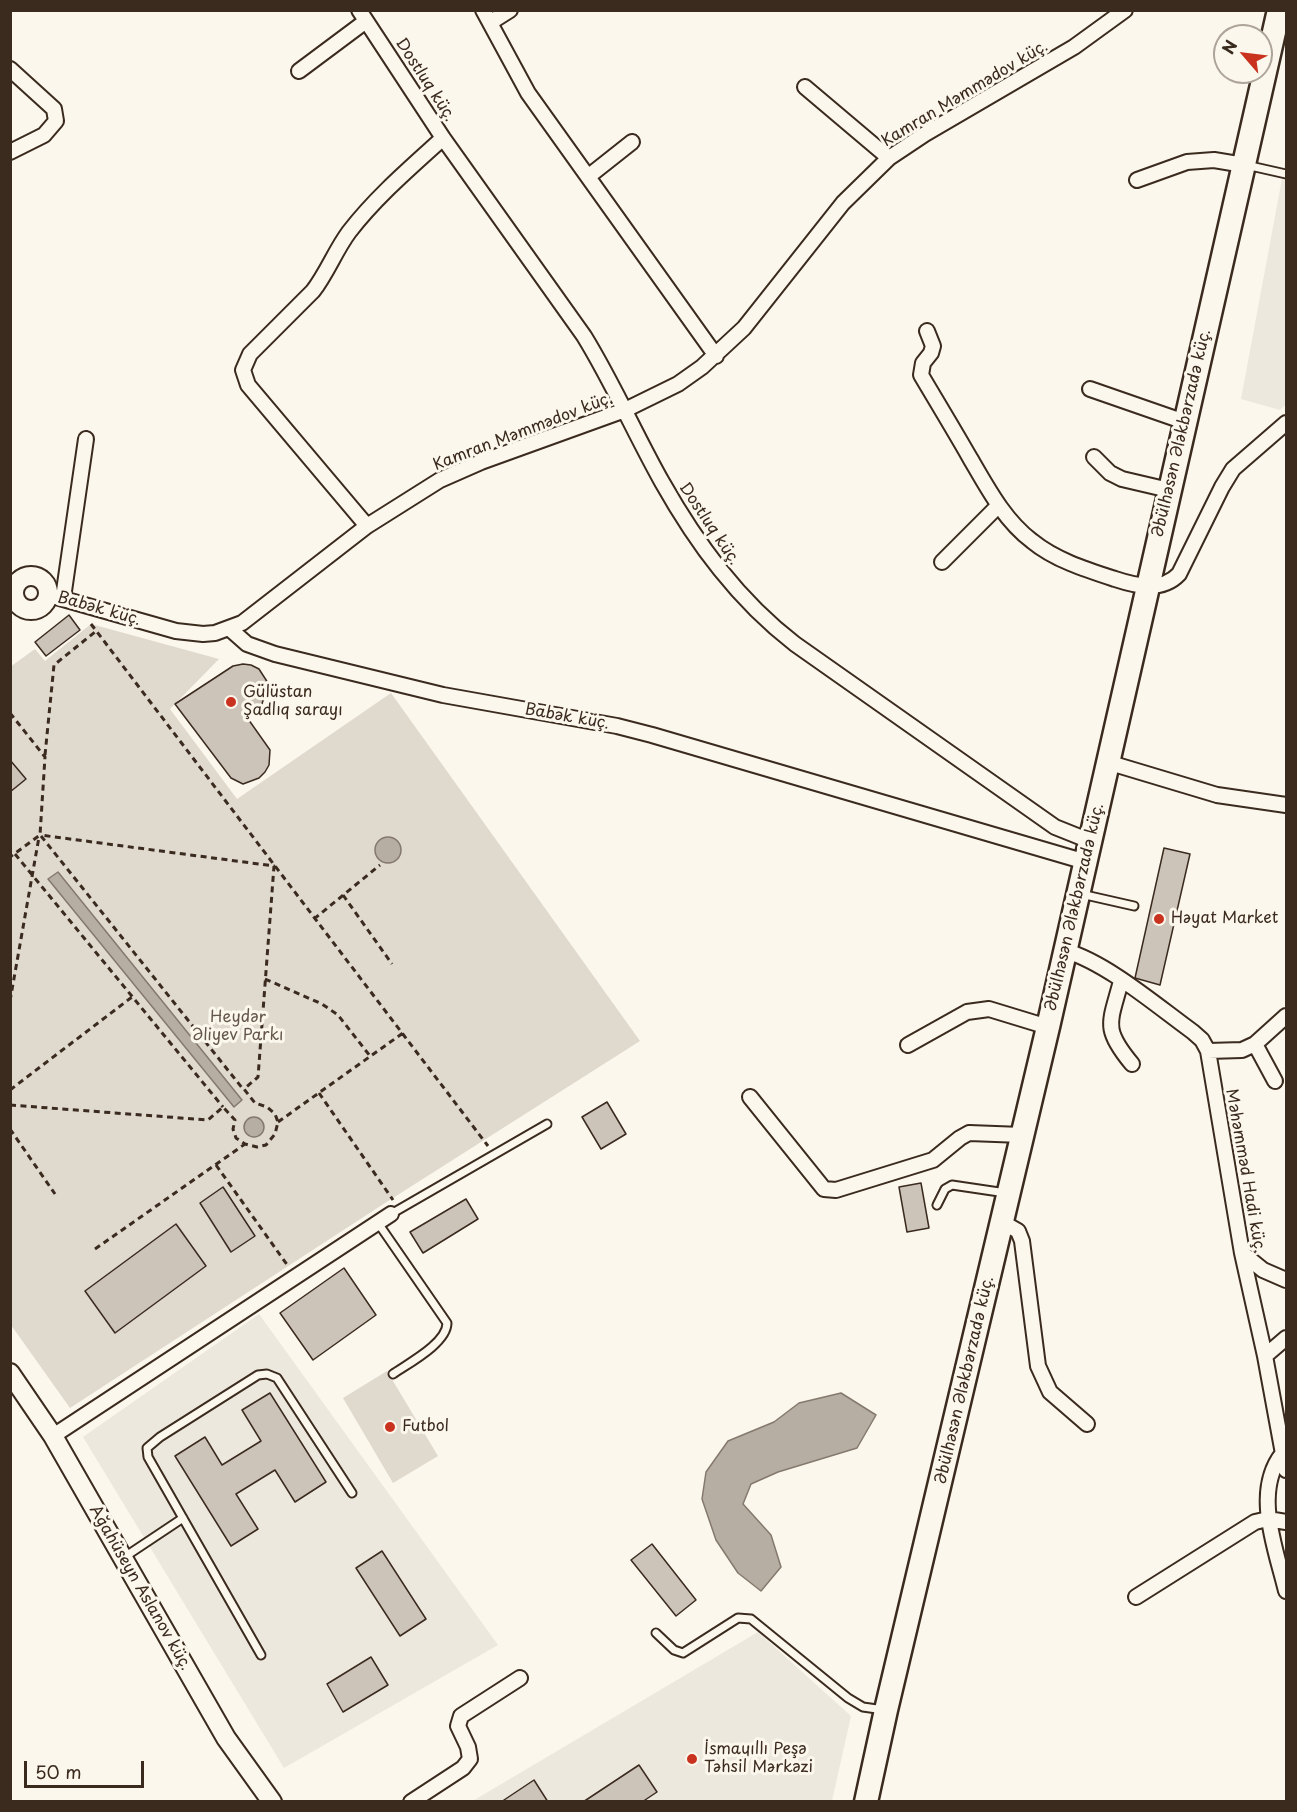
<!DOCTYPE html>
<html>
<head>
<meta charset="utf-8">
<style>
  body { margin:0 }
  #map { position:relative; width:1297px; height:1812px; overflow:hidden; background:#fbf7ec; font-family:"Playpen Sans",sans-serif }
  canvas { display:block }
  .frame { position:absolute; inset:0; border:12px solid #3b2a1e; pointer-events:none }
  .north { position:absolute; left:1213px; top:24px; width:60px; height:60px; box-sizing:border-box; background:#fbf7ec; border:2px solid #aea59a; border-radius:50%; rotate:298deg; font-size:16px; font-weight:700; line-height:24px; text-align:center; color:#3b2a1e }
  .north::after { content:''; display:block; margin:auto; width:21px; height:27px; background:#c8321e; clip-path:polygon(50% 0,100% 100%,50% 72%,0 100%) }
  .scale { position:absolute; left:24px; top:1761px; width:120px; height:27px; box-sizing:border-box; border:3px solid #3b2a1e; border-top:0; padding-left:8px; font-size:18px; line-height:21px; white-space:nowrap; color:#3b2a1e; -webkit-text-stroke:4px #fbf7ec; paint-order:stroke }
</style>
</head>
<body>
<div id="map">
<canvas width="1297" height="1812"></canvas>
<div class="frame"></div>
<div class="north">N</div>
<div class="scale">50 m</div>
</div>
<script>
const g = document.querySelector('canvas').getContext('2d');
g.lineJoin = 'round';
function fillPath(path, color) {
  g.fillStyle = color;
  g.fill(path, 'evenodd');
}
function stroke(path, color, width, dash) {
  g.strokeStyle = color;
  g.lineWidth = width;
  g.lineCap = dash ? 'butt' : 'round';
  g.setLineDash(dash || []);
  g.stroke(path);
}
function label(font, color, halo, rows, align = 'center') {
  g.font = font + ' "Playpen Sans",sans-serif';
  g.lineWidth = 6;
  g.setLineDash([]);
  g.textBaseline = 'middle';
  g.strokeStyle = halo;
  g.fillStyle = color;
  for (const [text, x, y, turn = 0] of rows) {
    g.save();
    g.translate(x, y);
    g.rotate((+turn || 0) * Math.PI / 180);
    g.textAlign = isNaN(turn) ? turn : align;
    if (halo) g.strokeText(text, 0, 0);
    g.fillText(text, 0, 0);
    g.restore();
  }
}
fillPath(new Path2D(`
  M 1286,157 L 1286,404 L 1280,410 L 1241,399 Z
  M 259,1314 L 498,1645 L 284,1768 L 83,1437 Z
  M 758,1632 L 851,1716 L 832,1801 L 471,1802 Z`), '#ede8dd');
fillPath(new Path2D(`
  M 91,624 L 219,659 L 170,709 L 237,799 L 391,693 L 640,1041 L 385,1203 L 70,1408 L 11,1325 L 10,667 L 35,649 L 45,661 Z
  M 387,1371 L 438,1456 L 393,1483 L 343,1398 Z`), '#dfd9ce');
const water = new Path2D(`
  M375 850a13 13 0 1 1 26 0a13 13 0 1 1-26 0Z
  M 58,872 L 242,1100 L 234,1107 L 48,879 Z
  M244 1127a10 10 0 1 1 20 0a10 10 0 1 1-20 0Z
  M 841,1393 L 876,1415 L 857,1448 L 778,1472 L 751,1484 L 743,1504 L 771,1535 L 781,1567 L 761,1591 L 738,1573 L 716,1540 L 702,1499 L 706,1472 L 728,1441 L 774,1422 L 799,1403 Z`);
fillPath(water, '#b6aea2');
stroke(water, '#85796d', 1.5);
const building = new Path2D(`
  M 69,615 L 80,630 L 46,656 L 35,642 Z
  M 243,664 L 251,665 L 259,669 L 268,683 L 262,704 L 246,716 L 270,750 L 269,765 L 265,772 L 259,778 L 243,784 L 231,778 L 175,704 L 233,666 Z
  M 10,760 L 26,779 L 10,792 Z
  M 1164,848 L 1190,854 L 1160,985 L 1135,978 Z
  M 607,1102 L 626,1134 L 601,1149 L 582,1117 Z
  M 921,1183 L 929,1228 L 907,1232 L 899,1187 Z
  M 223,1187 L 255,1236 L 231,1252 L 200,1203 Z
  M 466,1199 L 478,1219 L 423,1253 L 410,1232 Z
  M 176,1224 L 206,1266 L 115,1333 L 85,1291 Z
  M 344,1268 L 376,1315 L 313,1360 L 280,1313 Z
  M 270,1393 L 326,1482 L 295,1502 L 275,1470 L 236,1494 L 258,1529 L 231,1546 L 175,1456 L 205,1437 L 222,1465 L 261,1441 L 242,1410 Z
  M 652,1544 L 696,1600 L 676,1616 L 631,1560 Z
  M 382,1551 L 426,1619 L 400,1636 L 356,1568 Z
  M 371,1657 L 388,1685 L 343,1712 L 327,1684 Z
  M 639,1765 L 657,1792 L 642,1802 L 583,1802 Z
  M 534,1780 L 548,1802 L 501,1802 Z`);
fillPath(building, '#ccc4b9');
stroke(building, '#3b2a1e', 1.5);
const service = new Path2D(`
  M 1246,165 L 1286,174
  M 1081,894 L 1134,906
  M 937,1205 L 945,1189 L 952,1185 L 1006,1193
  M 391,1214 L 547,1124
  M 378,1223 L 447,1323 C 447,1343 409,1363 393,1374
  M 123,1558 L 183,1518
  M 656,1633 L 674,1650 L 683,1653 L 738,1618 L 751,1619 L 848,1698 L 863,1707 L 884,1710
  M 261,1655 L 148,1457 L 147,1448 L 160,1437 L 258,1375 L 267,1374 L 277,1378 L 352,1493`);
const minor = new Path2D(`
  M 359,10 L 443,138 L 584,336 C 613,383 635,434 662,482 C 697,544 738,600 795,644 L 1055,827 L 1090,841
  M 483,10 L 528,93 L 716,356
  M 491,22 L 510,10
  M 10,69 L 54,109 L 56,121 L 44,135 L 10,152
  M 299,71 L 366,21
  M 805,87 L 889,158
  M 589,176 L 632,142
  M 1137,180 L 1187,162 L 1214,160 L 1244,165
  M 927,331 L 933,346 L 931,353 L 923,363 L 921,375 C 937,402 954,430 970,458 C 987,487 1004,520 1032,541 C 1055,560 1087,570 1115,579 C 1136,586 1162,592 1179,574 L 1222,487 L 1233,469 L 1286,423
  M 1090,389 L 1185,422
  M 1094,457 L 1110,473 L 1122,479 L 1169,490
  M 367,526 L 248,385 L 243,370 L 250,354 L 313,291 C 327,273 335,251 349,232 C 376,197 410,168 443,138
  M 942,562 L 998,506
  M 49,595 L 176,631 L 203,634 L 215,633 L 242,623 L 367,526 L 440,480 L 481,462 L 625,410 L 678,384 L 702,367 L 744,328 L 843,203 L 889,158 L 925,134 L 1074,47 L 1125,10
  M 63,598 L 86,439
  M 230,629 L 247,644 L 275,654 L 443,695 L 617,726 L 652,735 L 1086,862
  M 1107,762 L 1217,795 L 1286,805
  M 1066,951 C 1107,963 1157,1006 1193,1032 L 1202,1040 L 1208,1051 L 1242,1253 L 1265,1356 L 1286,1470
  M 1121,981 C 1110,1023 1102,1028 1132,1064
  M 1255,1044 L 1275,1081
  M 908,1045 L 967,1012 L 989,1009 L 1048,1027
  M 1208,1051 L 1242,1050 L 1255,1044 L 1286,1016
  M 750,1097 L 824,1189 L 836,1190 L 933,1160 L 960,1138 L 969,1133 L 1022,1135
  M 1002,1222 L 1018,1231 L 1022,1241 L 1038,1366 L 1050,1392 L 1087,1424
  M 1242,1253 L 1263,1270 L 1286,1280
  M 1265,1356 L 1286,1338
  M 53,1436 L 391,1214
  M 1283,1453 C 1252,1491 1276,1549 1286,1591
  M 1136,1597 L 1255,1522 L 1268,1519 L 1286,1522
  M 411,1802 L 463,1768 L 470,1759 L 468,1747 L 458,1726 L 461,1716 L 520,1678`);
const tertiary = new Path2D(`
  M14 593a17 17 0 1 1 34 0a17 17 0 1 1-34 0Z
  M 10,1373 L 53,1436 L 226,1738 L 272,1802`);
const primary = new Path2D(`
  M 866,1802 L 886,1710 L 1048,1027 L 1279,10`);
stroke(service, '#3b2a1e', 11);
stroke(minor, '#3b2a1e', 18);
stroke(tertiary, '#3b2a1e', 22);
stroke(primary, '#3b2a1e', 27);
stroke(new Path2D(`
  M 91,624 L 488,1146
  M 10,713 L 45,757 L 40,835 L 10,857
  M 45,755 L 54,665 L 95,632
  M 41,836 L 243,1089
  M 15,854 L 223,1107
  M 343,895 L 392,964
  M 314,919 L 380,865
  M 265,979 L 322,1004 L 338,1015 L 370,1056
  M 10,1001 L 39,837
  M 10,1090 L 132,997
  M 319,1093 L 393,1200
  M 10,1105 L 208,1120 L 223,1107 L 235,1120 L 233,1129 L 236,1138 L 245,1144 L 257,1147 L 266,1145 L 275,1134 L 278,1122 L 275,1114 L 267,1107 L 255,1103 L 244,1089 L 258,1077 L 274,866 L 40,835
  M 278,1122 L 403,1033
  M 10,1129 L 55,1194
  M 216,1165 L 288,1266
  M 95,1249 L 245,1144`), '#3b2a1e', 3, [6, 4.5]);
stroke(service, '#fbf7ec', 7);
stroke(minor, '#fbf7ec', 14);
stroke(tertiary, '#fbf7ec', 18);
stroke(primary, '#fbf7ec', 22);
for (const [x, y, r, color] of [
  [231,702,6,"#c8321e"],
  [1159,919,6,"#c8321e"],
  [390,1427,6,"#c8321e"],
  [692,1759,6,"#c8321e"]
]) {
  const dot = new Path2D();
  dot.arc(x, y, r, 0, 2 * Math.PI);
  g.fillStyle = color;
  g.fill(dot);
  stroke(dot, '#fbf7ec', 2);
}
label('16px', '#3b2a1e', '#fbf7ec', [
  ["Dostluq küç.",425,80,57],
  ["Kamran Məmmədov küç.",965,94,-31],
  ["Kamran Məmmədov küç.",523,432,-21],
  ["Əbülhəsən Ələkbərzadə küç.",1182,433,-77],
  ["Dostluq küç.",709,524,56],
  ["Babək küç.",99,609,16],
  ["Babək küç.",567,717,10],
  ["Əbülhəsən Ələkbərzadə küç.",1075,907,-77],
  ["Məhəmməd Hadi küç.",1245,1171,80],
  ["Əbülhəsən Ələkbərzadə küç.",965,1380,-77],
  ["Ağahüseyn Aslanov küç.",140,1588,60]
]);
label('16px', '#3b2a1e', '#fbf7ec', [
  ["Gülüstan",243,693],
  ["Şadlıq sarayı",243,711],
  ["Həyat Market",1171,919],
  ["Futbol",402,1427],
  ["İsmayıllı Peşə",704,1750],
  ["Təhsil Mərkəzi",704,1768]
], 'left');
label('16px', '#64564a', '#fbf7ec', [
  ["Heydər",238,1018],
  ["Əliyev Parkı",238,1036]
]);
</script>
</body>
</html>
